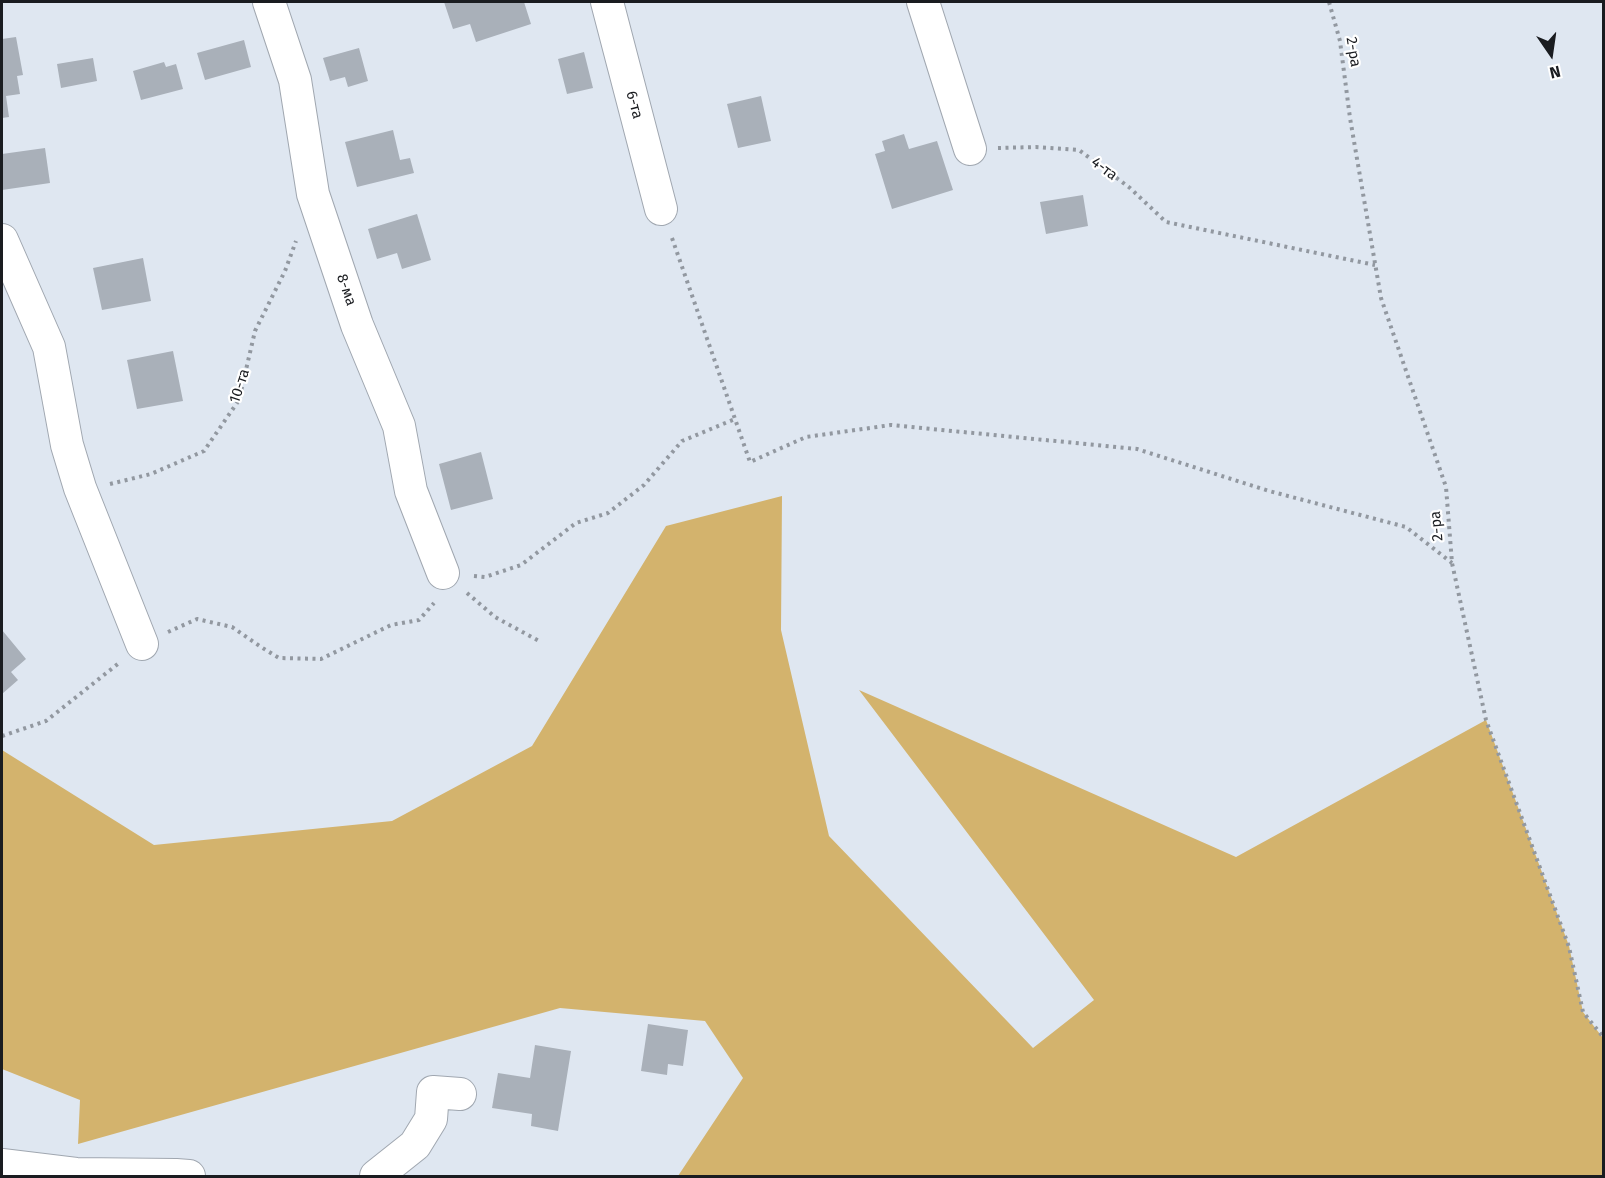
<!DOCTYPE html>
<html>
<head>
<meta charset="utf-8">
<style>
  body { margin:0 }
  #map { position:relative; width:1605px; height:1178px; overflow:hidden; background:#dfe7f1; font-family:"Fira Sans",sans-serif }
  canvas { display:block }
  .frame { position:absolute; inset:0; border:3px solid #1a1c20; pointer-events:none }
  .north { position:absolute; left:1521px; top:24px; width:60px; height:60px; -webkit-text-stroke:4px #fff; paint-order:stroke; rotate:167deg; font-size:16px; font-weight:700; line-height:24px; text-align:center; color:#1a1c20 }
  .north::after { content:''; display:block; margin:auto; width:21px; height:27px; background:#1a1c20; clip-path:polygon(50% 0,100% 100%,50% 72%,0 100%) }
</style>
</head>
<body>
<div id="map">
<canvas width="1605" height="1178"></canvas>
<div class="frame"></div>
<div class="north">N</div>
</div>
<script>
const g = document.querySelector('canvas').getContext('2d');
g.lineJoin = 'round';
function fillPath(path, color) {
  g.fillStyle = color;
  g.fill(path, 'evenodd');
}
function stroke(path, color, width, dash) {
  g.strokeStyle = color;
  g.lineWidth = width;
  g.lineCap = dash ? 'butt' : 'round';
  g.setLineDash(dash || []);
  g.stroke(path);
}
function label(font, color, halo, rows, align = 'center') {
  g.font = font + ' "Fira Sans",sans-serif';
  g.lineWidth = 4.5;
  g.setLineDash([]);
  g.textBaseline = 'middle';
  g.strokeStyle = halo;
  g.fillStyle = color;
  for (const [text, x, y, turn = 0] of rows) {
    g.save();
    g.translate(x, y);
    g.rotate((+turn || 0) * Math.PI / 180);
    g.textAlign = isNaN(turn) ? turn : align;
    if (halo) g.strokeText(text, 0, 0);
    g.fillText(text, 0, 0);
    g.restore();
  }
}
fillPath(new Path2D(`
  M 782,496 L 781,630 L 829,836 L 1033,1048 L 1094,1000 L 859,690 L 1236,857 L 1486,720 L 1569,946 L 1583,1012 L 1603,1038 L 1603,1176 L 678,1176 L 743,1078 L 705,1021 L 560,1008 L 78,1144 L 80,1100 L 2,1069 L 2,750 L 154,845 L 392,821 L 532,746 L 666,526 Z`), '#d3b36d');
fillPath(new Path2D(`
  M 444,2 L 524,2 L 531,24 L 476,42 L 470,24 L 453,29 Z
  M 16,37 L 23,75 L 17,76 L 20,94 L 6,96 L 9,117 L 2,118 L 2,39 Z
  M 244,40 L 251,67 L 205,80 L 197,53 Z
  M 359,48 L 368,81 L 348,87 L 345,77 L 330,81 L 323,58 Z
  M 584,52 L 593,88 L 567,94 L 558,59 Z
  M 93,58 L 97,81 L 61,88 L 57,64 Z
  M 164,62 L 166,67 L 176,64 L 183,89 L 141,100 L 133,71 Z
  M 761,96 L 771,141 L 738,148 L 727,104 Z
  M 393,130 L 400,160 L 410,158 L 414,173 L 357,187 L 345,142 Z
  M 904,134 L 909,149 L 937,141 L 953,190 L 892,209 L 875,154 L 885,151 L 882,141 Z
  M 45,148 L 50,183 L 2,190 L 2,154 Z
  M 1083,195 L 1088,226 L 1046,234 L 1040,202 Z
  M 417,214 L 431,260 L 402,269 L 397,253 L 377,259 L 368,229 Z
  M 143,258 L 151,301 L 102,310 L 93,268 Z
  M 173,351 L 183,401 L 137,409 L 127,360 Z
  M 481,452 L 493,499 L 451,510 L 439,464 Z
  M 2,630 L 26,659 L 11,672 L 18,680 L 2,694 Z
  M 648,1024 L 688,1030 L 683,1066 L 668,1064 L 667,1075 L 641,1071 Z
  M 535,1045 L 571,1051 L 558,1131 L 531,1126 L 532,1114 L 492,1108 L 498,1073 L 530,1078 Z`), '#a9b0b9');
const minor = new Path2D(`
  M 269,2 L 295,80 L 313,194 L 357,325 L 399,426 L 411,491 L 443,573
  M 607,2 L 661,209
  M 923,2 L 970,149
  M 2,240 L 49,347 L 67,445 L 80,488 L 142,644
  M 2,1165 L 76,1174 L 176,1175 L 189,1176
  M 376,1176 L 415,1145 L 431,1119 L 433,1092 L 460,1094`);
stroke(minor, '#a0a7b0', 34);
stroke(new Path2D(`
  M 1329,2 L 1340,41 L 1350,118 L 1381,298 L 1446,487 L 1452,563 L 1486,720 L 1569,947 L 1583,1012 L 1604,1038
  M 998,148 L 1036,147 L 1079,150 L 1130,188 L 1166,222 L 1375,265
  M 672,238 L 750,462 L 806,437 L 891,425 L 1137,449 L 1269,491 L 1406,527 L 1452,563
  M 110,484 L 151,474 L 204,451 L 239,400 L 255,331 L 285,271 L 296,241
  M 474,576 L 485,577 L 521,565 L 576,523 L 608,513 L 644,485 L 682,441 L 735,419
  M 467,593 L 495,617 L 539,641
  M 168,632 L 197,619 L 232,627 L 261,647 L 279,658 L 321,659 L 391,625 L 419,620 L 434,603
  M 2,736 L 46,721 L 119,663`), '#9298a0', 4, [3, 4.5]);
stroke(minor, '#fff', 32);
label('15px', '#1a1c20', '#fff', [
  ["2-ра",1353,52,81],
  ["6-та",634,105,75],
  ["4-та",1104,169,37],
  ["8-ма",346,290,71],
  ["10-та",240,386,-72],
  ["2-ра",1437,526,-95]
]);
</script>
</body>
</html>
